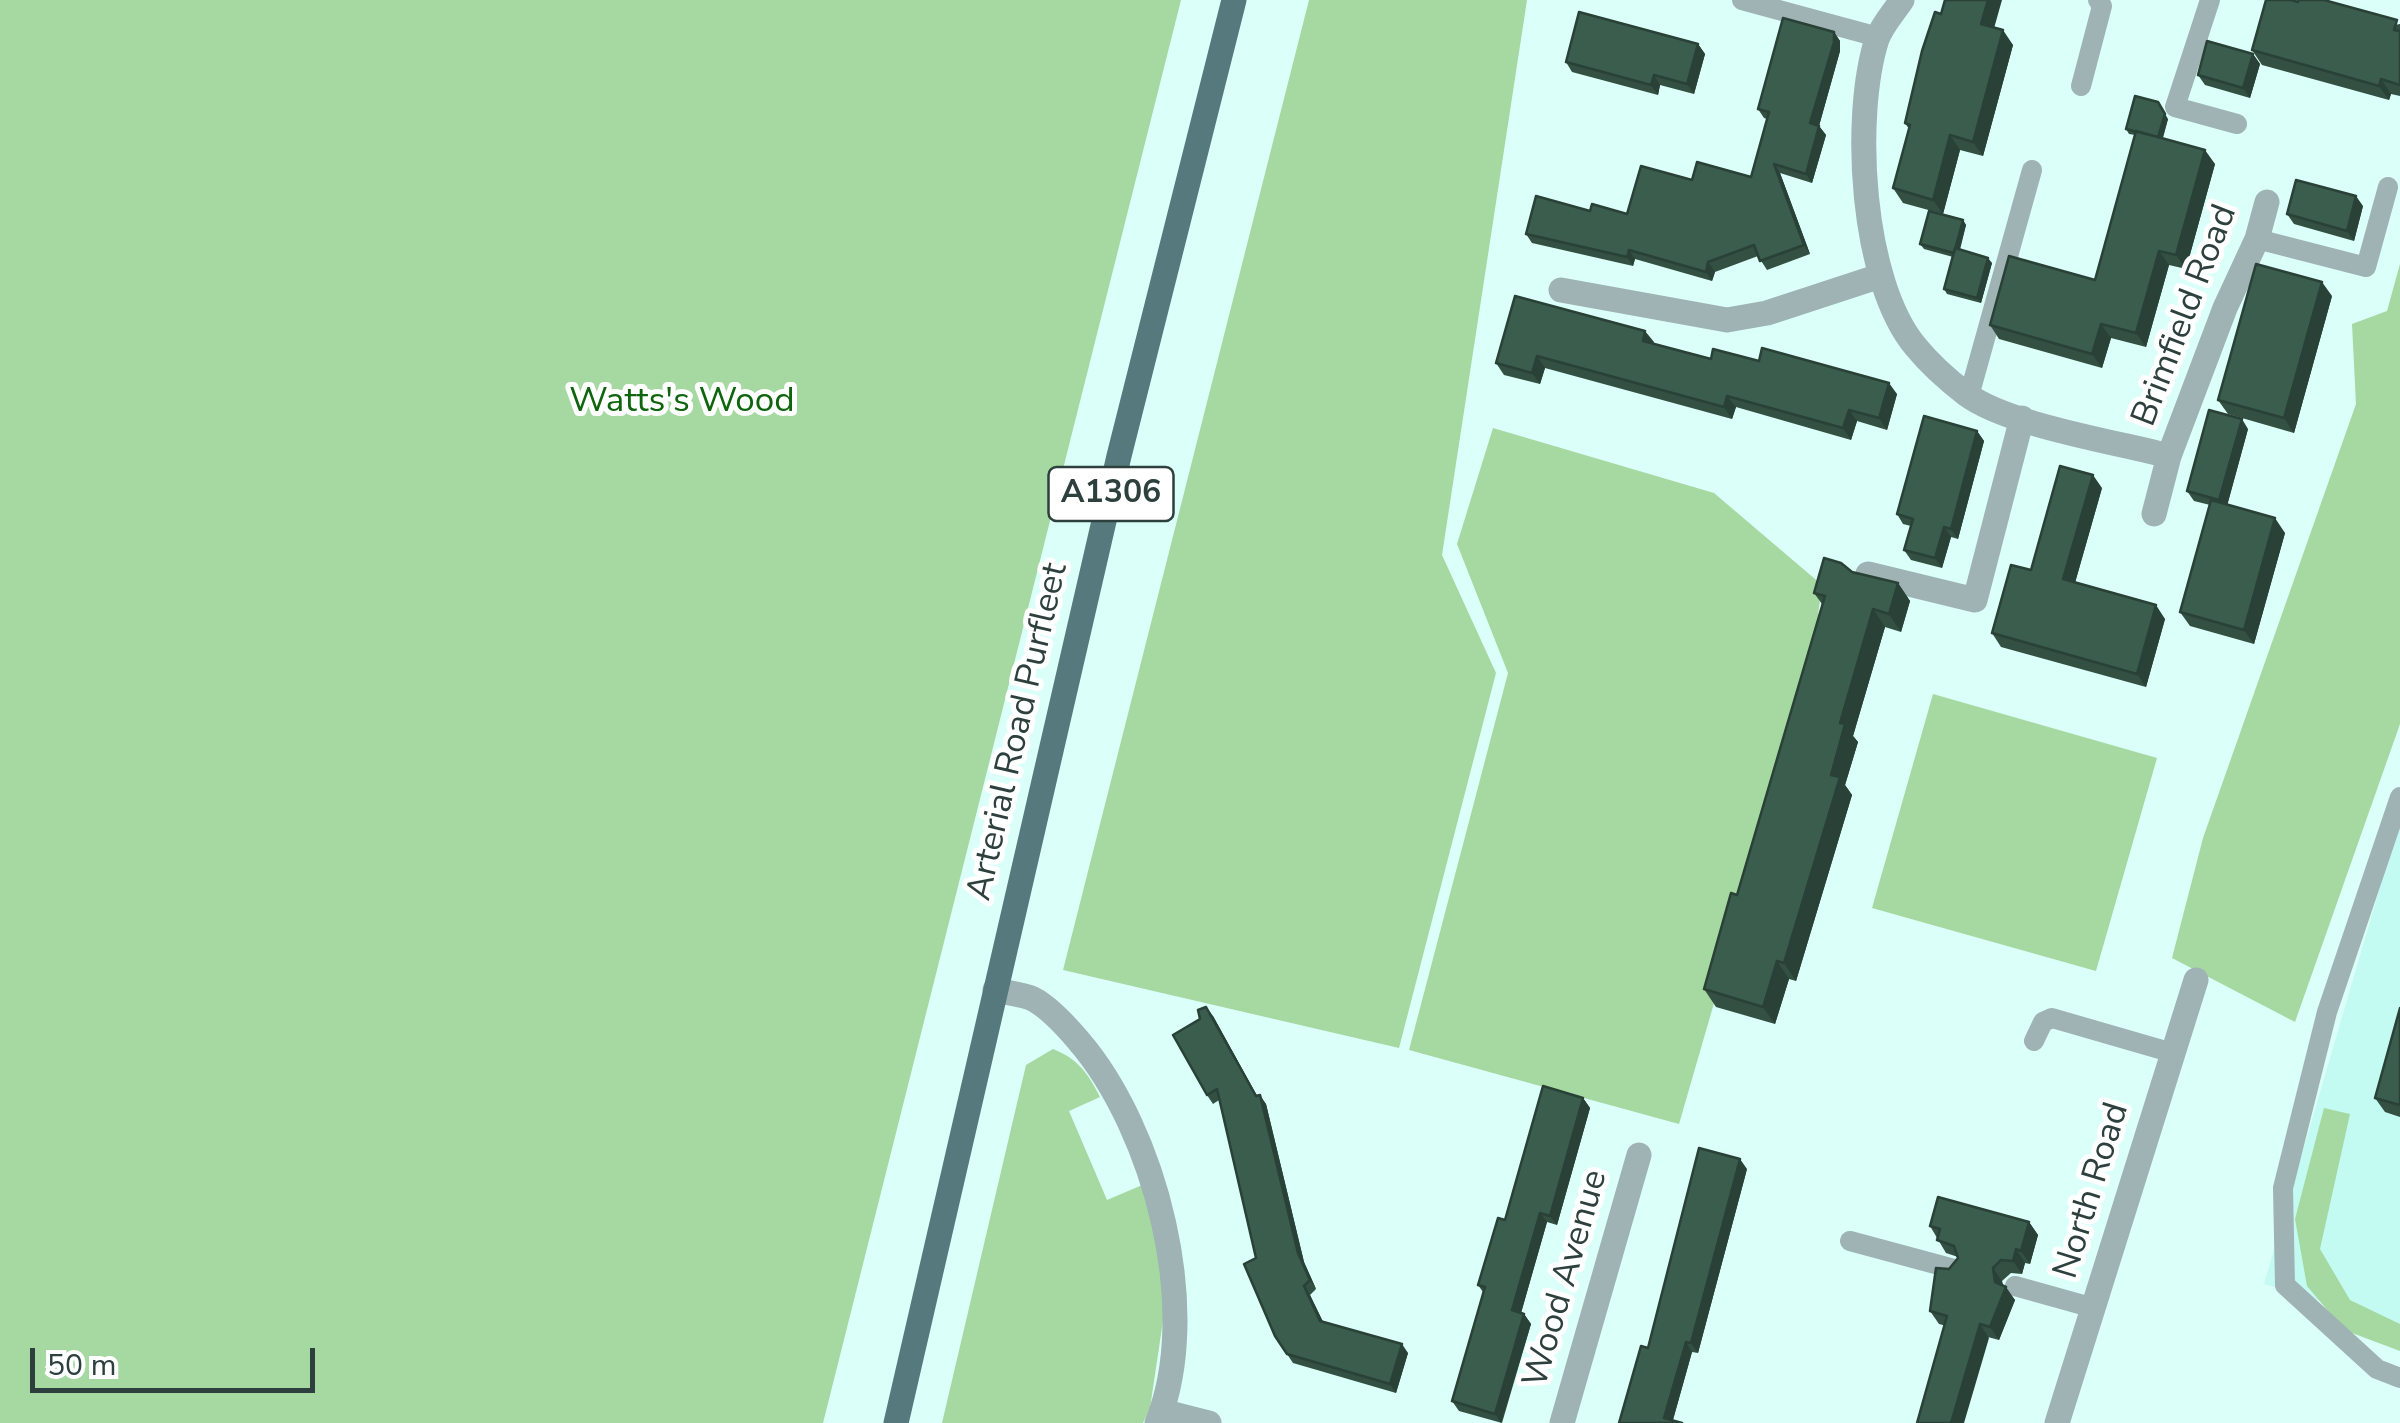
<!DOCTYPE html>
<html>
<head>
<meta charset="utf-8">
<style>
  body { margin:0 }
  #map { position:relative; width:2400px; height:1423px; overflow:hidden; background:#dbfff9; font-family:"Nunito Sans",sans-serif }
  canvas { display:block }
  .scale { position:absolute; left:30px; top:1348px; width:285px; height:45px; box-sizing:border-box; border:5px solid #2d403d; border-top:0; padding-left:12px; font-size:30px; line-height:35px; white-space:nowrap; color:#2d403d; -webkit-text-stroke:8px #fff; paint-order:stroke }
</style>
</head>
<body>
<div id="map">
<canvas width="2400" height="1423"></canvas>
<div class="scale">50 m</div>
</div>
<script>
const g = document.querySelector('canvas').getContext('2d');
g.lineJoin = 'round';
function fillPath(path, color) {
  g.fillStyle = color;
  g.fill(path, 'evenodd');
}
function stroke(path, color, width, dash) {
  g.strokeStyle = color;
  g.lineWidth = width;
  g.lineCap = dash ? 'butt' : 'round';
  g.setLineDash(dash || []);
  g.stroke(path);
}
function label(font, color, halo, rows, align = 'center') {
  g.font = font + ' "Nunito Sans",sans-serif';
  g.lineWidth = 10;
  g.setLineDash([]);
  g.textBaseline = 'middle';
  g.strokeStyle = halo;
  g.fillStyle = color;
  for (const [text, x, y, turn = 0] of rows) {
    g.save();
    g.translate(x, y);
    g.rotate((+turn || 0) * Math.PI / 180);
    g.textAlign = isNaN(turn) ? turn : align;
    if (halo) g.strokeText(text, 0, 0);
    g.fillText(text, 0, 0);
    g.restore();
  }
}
fillPath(new Path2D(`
  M 2400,819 L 2400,1325 L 2264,1284 Z`), '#c3fbf2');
fillPath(new Path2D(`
  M 0,0 L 1181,0 L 823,1423 L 0,1423 Z
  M 1309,0 L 1527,0 L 1442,555 L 1496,673 L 1399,1048 L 1063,970 Z
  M 2400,264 L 2400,724 L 2295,1022 L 2172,958 L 2203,838 L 2356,404 L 2352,324 L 2387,311 Z
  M 1493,428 L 1714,493 L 1822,585 L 1811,668 L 1679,1124 L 1409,1050 L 1508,673 L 1457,544 Z
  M 1933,694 L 2157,758 L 2096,971 L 1872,908 Z
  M 1053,1049 C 1078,1059 1088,1073 1100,1097 L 1069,1111 L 1107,1200 L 1147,1183 L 1167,1294 L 1150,1408 L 1143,1423 L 942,1423 L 1026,1065 Z
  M 2324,1108 L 2350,1114 L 2320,1249 L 2350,1300 L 2400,1324 L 2400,1351 L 2344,1330 L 2307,1286 L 2295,1219 Z`), '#a6d9a1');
stroke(new Path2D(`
  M 1742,0 L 1878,37
  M 2210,0 L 2175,107 L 2237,124
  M 2081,86 L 2102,6 L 2098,0
  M 2257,239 L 2366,267 L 2388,187
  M 1969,396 L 2032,170
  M 2400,797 L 2327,1012 L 2283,1188 L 2285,1285 L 2377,1369 L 2400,1378
  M 2034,1041 L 2043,1022 L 2052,1018 L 2173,1053
  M 1850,1241 L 1954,1269
  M 2015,1286 L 2094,1308`), '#9fb2b4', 20);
stroke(new Path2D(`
  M 1902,0 C 1894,12 1882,25 1877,39 C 1852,117 1861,282 1916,347 C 1929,363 1949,381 1966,394 C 2007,425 2116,442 2169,456 L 2225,308 L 2257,239 L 2267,202
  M 1561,290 L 1727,320 L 1767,313 L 1880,276
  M 2154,514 L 2169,456
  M 1868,574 L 1975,600 L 2022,418
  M 995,990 C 1007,993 1022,994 1033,999 C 1049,1007 1066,1026 1078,1040 C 1155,1129 1203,1311 1157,1423
  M 1162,1411 L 1209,1423
  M 1562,1423 L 1639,1155
  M 2057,1423 L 2196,980`), '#9fb2b4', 25);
stroke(new Path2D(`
  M 896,1423 L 1119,456 L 1234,0`), '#56797d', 25);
fillPath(new Path2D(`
  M 2400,24 L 2400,96 L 2391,94 L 2389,100 L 2262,65 L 2252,50 Z
  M 1994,28 L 2013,45 L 1983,156 L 1960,150 L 1943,214 L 1903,203 L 1893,188 L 1909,129 L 1905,123 Z
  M 1834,32 L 1840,41 L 1840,51 L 1819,126 L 1826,135 L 1812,183 L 1780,173 L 1810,254 L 1767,270 L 1758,256 L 1715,272 L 1712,281 L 1635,259 L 1633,266 L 1532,243 L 1526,234 L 1590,211 L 1627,214 L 1692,180 L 1751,177 L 1767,119 L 1764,118 L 1758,109 Z
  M 1698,44 L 1705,54 L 1694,94 L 1660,85 L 1658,95 L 1572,72 L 1566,62 Z
  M 2253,54 L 2260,64 L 2250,98 L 2205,85 L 2198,75 Z
  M 2168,119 L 2163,138 L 2215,164 L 2186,269 L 2169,265 L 2146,347 L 2111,338 L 2102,368 L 1999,339 L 1990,325 L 2095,280 L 2135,135 L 2129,134 L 2126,129 Z
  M 2363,206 L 2354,241 L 2294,224 L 2287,214 Z
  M 1963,220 L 1966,225 L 1960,250 L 1992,263 L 1981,303 L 1947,294 L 1944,289 L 1953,257 L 1924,249 L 1920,244 Z
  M 1515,296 L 1654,342 L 1653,343 L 1711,359 L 1897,394 L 1887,430 L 1857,421 L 1851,440 L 1736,407 L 1732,419 L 1545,368 L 1540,384 L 1504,375 L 1496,363 Z
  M 2332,296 L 2294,433 L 2228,414 L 2218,400 Z
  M 2248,429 L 2227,505 L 2285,533 L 2254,644 L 2190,626 L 2180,612 L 2210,505 L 2194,501 L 2187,491 Z
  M 1977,431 L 1984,441 L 1958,539 L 1951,537 L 1942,568 L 1911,560 L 1904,550 L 1911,526 L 1903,524 L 1897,514 Z
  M 2102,488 L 2075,583 L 2165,619 L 2146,687 L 2001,647 L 1992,633 L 2031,570 Z
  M 1852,572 L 1898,583 L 1910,601 L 1901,632 L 1885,627 L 1853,736 L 1858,742 L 1845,785 L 1852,795 L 1796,981 L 1789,979 L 1775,1024 L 1716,1007 L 1704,989 L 1737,895 L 1822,604 L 1814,593 Z
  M 2400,1008 L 2400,1117 L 2385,1112 L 2375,1098 Z
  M 1213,1016 L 1257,1096 L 1266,1104 L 1304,1262 L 1316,1289 L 1310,1295 L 1323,1322 L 1408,1353 L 1396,1393 L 1293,1363 L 1275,1336 L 1219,1100 L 1213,1104 L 1207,1095 Z
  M 1583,1098 L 1590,1108 L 1557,1225 L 1547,1222 L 1521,1313 L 1524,1314 L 1531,1324 L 1502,1423 L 1459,1411 L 1452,1401 L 1483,1292 L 1478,1285 L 1505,1220 Z
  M 1747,1169 L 1698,1353 L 1692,1352 L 1673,1420 L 1619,1423 L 1648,1348 Z
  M 2029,1222 L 2038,1235 L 2030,1264 L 2025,1263 L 2022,1274 L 2011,1273 L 2002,1281 L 2003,1286 L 2015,1300 L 1999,1340 L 1939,1324 L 1930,1311 L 1949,1269 L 1958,1258 L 1958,1257 L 1946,1253 L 1930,1226 Z`), '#335042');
fillPath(new Path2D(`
  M 1988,0 L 2002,0 L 1991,39 L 1981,24 Z
  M 2003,30 L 2013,45 L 1983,156 L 1973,142 Z
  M 1834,32 L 1840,41 L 1840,51 L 1817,133 L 1810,123 Z
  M 1698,44 L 1705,54 L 1694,94 L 1687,84 Z
  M 2253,54 L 2260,64 L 2250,98 L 2243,88 Z
  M 1654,75 L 1660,85 L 1658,95 L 1651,85 Z
  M 2381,79 L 2391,94 L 2389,100 L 2379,86 Z
  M 2158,102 L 2168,119 L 2161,143 L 2158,138 Z
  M 1819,126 L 1826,135 L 1812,183 L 1806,174 Z
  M 1950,135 L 1960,150 L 1943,214 L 1933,200 Z
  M 2205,150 L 2215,164 L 2186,269 L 2176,255 Z
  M 1774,164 L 1780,173 L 1810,254 L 1804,245 Z
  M 2356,196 L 2363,206 L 2354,241 L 2347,231 Z
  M 1963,220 L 1966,225 L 1957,258 L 1954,253 Z
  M 1629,250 L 1635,259 L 1633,266 L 1627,257 Z
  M 2159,251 L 2169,265 L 2146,347 L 2136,333 Z
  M 1988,258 L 1992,263 L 1981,303 L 1977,298 Z
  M 1708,262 L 1715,272 L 1712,281 L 1706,272 Z
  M 2322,282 L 2332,296 L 2294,433 L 2284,418 Z
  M 2101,324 L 2111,338 L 2102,368 L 2092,354 Z
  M 1645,331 L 1654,342 L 1651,352 L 1643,341 Z
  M 1537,356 L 1545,368 L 1540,384 L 1532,373 Z
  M 1889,383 L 1897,394 L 1887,430 L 1879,418 Z
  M 1727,396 L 1736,407 L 1732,419 L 1724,407 Z
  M 1849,410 L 1857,421 L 1851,440 L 1843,428 Z
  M 2242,419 L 2248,429 L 2226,510 L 2219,500 Z
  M 1977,431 L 1984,441 L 1958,539 L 1951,529 Z
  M 2093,475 L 2102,488 L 2072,593 L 2063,579 Z
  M 2275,518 L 2285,533 L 2254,644 L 2244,630 Z
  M 1944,527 L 1951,537 L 1942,568 L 1935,558 Z
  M 1898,583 L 1910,601 L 1901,632 L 1889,614 Z
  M 2156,605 L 2165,619 L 2146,687 L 2137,674 Z
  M 1873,609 L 1885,627 L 1853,736 L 1858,742 L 1845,785 L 1852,795 L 1796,981 L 1784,963 L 1831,775 L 1840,723 Z
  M 1777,961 L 1789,979 L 1775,1024 L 1763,1007 Z
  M 1206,1007 L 1213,1016 L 1262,1105 L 1256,1096 Z
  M 1260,1095 L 1266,1104 L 1304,1262 L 1316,1289 L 1310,1280 L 1298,1253 Z
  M 1583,1098 L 1590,1108 L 1557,1225 L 1550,1216 Z
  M 1740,1159 L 1747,1169 L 1698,1353 L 1691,1343 Z
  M 1540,1213 L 1547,1222 L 1519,1320 L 1512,1310 Z
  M 2029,1222 L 2038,1235 L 2030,1264 L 2021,1251 Z
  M 2016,1249 L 2025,1263 L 2022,1274 L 2013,1261 Z
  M 1993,1268 L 2002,1281 L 2004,1291 L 2006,1287 L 2015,1300 L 1999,1340 L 1990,1327 L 1995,1282 Z
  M 1304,1286 L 1310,1295 L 1327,1330 L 1320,1321 Z
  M 1524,1314 L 1531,1324 L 1501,1423 L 1495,1414 Z
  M 1980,1324 L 1989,1338 L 1964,1423 L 1951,1423 Z
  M 1686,1342 L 1692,1352 L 1672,1423 L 1664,1418 Z
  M 1402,1344 L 1408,1353 L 1396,1393 L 1390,1384 Z`), '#294136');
const building = new Path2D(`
  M 1945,0 L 1988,0 L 1981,24 L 2003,30 L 1973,142 L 1950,135 L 1933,200 L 1893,188 L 1910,125 L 1905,123 L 1922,51 L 1935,12 L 1941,14 Z
  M 2266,0 L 2291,0 L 2298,2 L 2298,0 L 2324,0 L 2397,20 L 2394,30 L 2400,31 L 2400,85 L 2381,79 L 2379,86 L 2252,50 Z
  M 1579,12 L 1698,44 L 1687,84 L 1654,75 L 1651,85 L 1566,62 Z
  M 1783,18 L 1834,32 L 1834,42 L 1810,123 L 1819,126 L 1806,174 L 1774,164 L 1804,245 L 1760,261 L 1754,245 L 1708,262 L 1706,272 L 1629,250 L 1627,257 L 1526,234 L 1536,196 L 1590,211 L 1592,204 L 1627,214 L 1641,166 L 1692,180 L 1697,162 L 1751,177 L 1769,112 L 1758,109 Z
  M 2207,41 L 2253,54 L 2243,88 L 2198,75 Z
  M 2135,96 L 2158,102 L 2165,114 L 2158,137 L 2126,129 Z
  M 2136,131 L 2205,150 L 2176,255 L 2159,251 L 2136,333 L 2101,324 L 2092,354 L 1990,325 L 2009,256 L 2095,280 Z
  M 2296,180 L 2356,196 L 2347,231 L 2287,214 Z
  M 1929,211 L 1963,220 L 1954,253 L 1920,244 Z
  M 1955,248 L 1988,258 L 1977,298 L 1944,289 Z
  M 2256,264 L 2322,282 L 2284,418 L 2218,400 Z
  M 1515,296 L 1645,331 L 1643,341 L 1711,359 L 1713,349 L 1759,361 L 1762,348 L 1889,383 L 1879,418 L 1849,410 L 1843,428 L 1727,396 L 1724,407 L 1537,356 L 1532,373 L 1496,363 Z
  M 2209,410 L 2242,419 L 2219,500 L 2187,491 Z
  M 1924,416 L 1977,431 L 1951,529 L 1944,527 L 1935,558 L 1904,550 L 1913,519 L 1897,514 Z
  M 2060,466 L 2093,475 L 2063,579 L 2156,605 L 2137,674 L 1992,633 L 2011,565 L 2031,570 Z
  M 2211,500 L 2275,518 L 2244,630 L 2180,612 Z
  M 1824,558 L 1841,563 L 1852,572 L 1898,583 L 1889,614 L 1873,609 L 1840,723 L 1845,724 L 1831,775 L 1840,777 L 1784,963 L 1777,961 L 1763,1007 L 1704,989 L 1731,893 L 1737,895 L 1825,596 L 1814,593 Z
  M 1206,1007 L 1256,1096 L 1260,1095 L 1298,1253 L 1310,1280 L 1304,1286 L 1320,1321 L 1402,1344 L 1390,1384 L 1287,1354 L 1275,1336 L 1244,1264 L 1256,1258 L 1217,1089 L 1207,1095 L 1173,1035 L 1200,1019 L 1198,1010 Z
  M 2400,1008 L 2400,1105 L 2375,1098 Z
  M 1543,1086 L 1583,1098 L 1550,1216 L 1540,1213 L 1512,1310 L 1524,1314 L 1495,1414 L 1452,1401 L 1485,1287 L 1478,1285 L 1498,1218 L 1505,1220 Z
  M 1699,1148 L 1740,1159 L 1691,1343 L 1686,1342 L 1664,1418 L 1682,1423 L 1619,1423 L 1641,1346 L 1648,1348 Z
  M 1938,1197 L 2029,1222 L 2021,1251 L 2016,1249 L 2013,1261 L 2001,1260 L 1993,1268 L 1995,1282 L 2006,1287 L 1990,1327 L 1980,1324 L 1951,1423 L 1917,1423 L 1947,1316 L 1930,1311 L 1936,1268 L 1949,1269 L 1958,1258 L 1954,1246 L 1937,1240 L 1940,1229 L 1930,1226 Z`);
fillPath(building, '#3b5d4d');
stroke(building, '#294136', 2.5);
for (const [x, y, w] of [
  [1111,494,125]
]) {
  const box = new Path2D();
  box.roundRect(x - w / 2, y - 27, w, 54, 8);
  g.fillStyle = '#fff';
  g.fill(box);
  stroke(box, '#2d403d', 2.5);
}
label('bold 32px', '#2d403d', null, [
  ["A1306",1111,494]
]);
label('35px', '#2d403d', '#fff', [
  ["Brimfield Road",2186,316,-69],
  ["Arterial Road Purfleet",1019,732,-77],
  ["North Road",2093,1191,-73],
  ["Wood Avenue",1567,1279,-74]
]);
label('35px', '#0e650d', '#fff', [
  ["Watts's Wood",682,403]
]);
</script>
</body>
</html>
